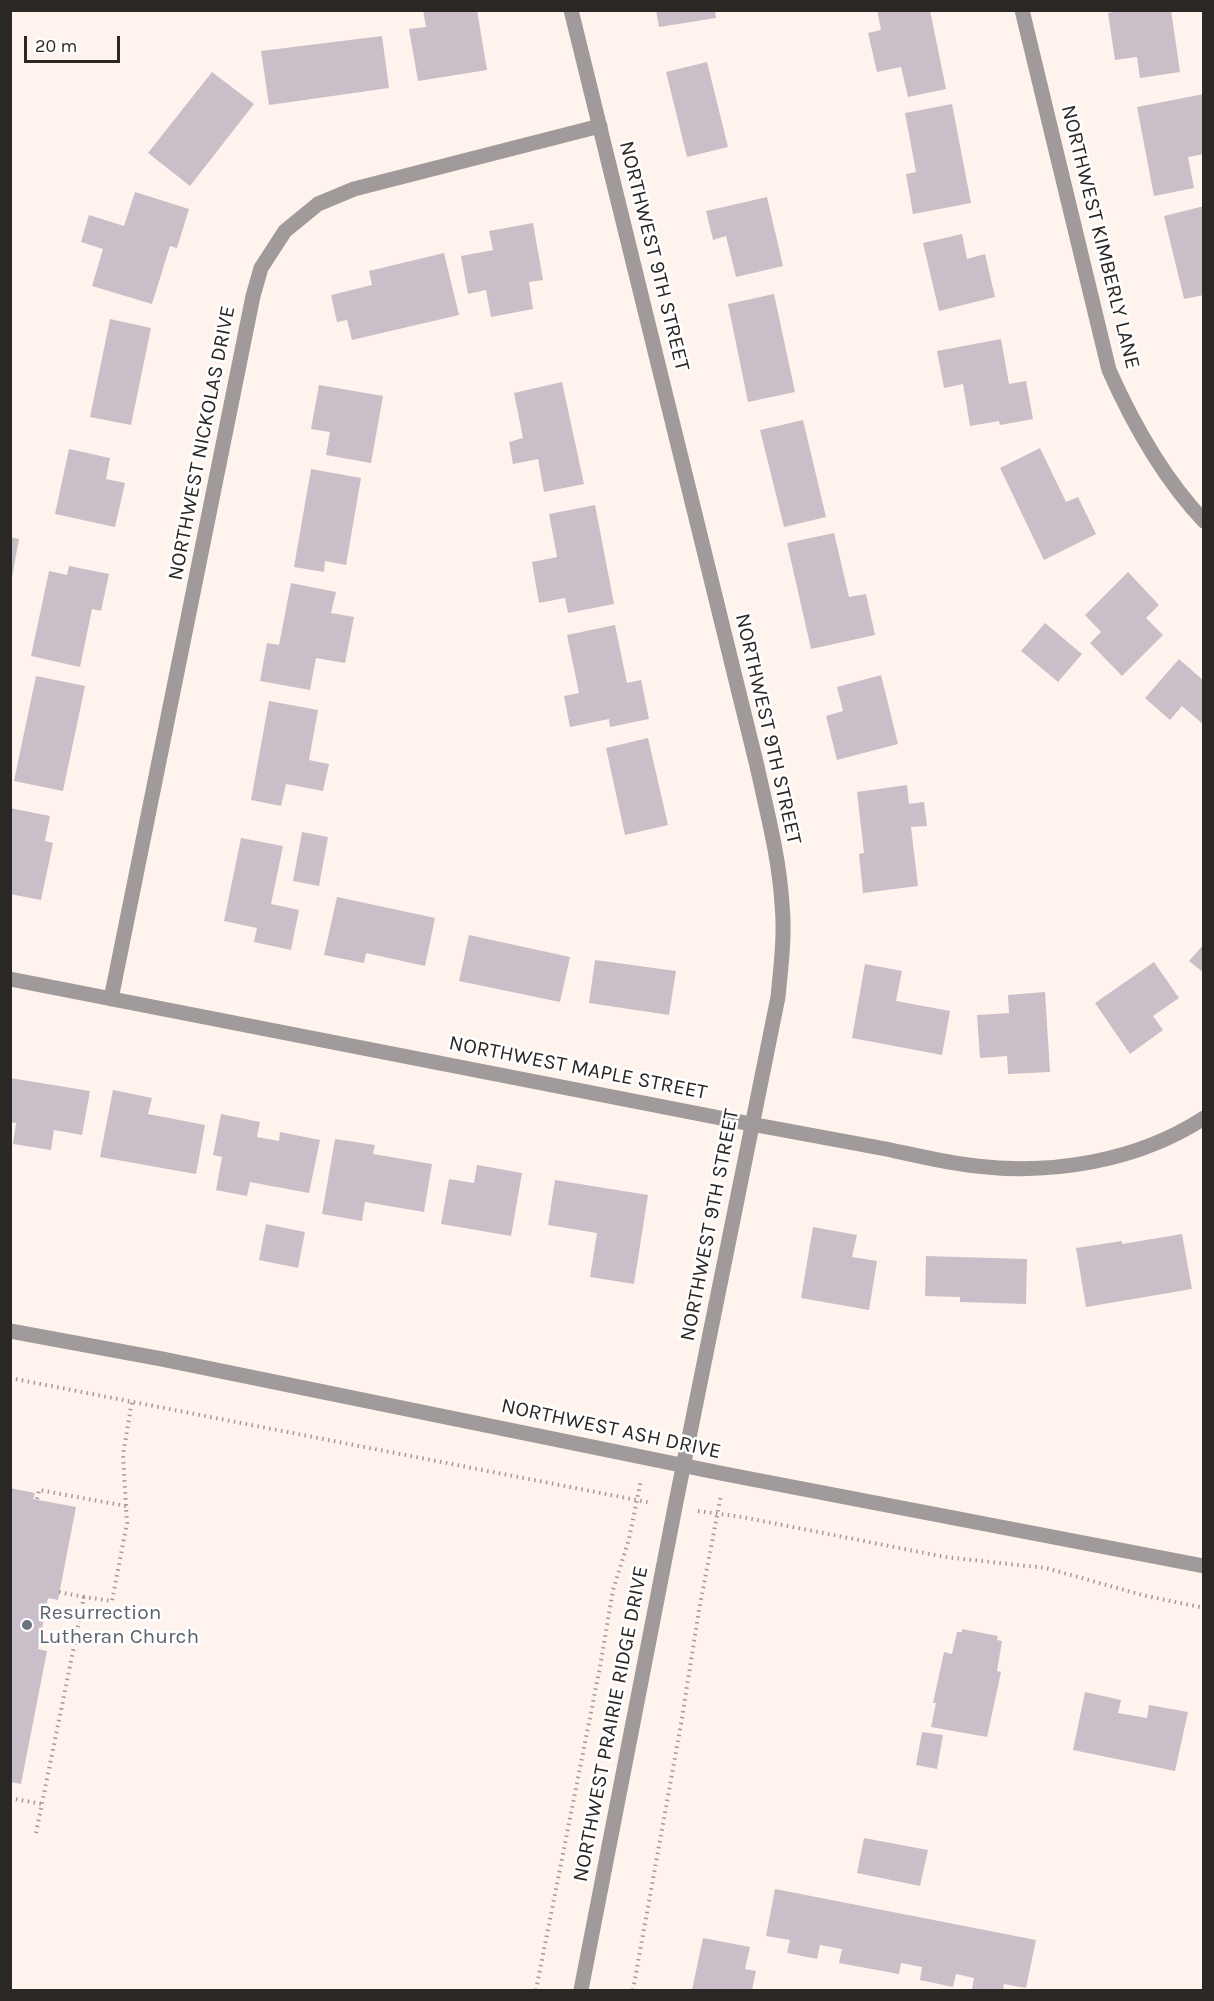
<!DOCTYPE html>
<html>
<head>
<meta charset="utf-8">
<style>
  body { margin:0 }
  #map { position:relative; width:1214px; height:2001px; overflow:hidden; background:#fef4ed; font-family:Karla,sans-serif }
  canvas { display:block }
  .frame { position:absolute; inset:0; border:12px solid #2b2724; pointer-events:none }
  .scale { position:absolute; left:24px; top:36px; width:96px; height:27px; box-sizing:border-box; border:3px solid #2b2724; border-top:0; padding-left:8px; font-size:18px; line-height:21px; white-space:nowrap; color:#2b2724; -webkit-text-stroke:4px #fff; paint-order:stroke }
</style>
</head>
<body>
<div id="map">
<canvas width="1214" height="2001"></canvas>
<div class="frame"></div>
<div class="scale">20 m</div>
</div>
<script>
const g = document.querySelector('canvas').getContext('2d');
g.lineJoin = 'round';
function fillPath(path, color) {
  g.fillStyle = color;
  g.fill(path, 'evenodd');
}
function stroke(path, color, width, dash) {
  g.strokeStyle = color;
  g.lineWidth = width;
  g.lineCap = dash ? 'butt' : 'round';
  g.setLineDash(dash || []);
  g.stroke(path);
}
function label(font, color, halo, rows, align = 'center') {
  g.font = font + ' Karla,sans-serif';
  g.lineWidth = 5;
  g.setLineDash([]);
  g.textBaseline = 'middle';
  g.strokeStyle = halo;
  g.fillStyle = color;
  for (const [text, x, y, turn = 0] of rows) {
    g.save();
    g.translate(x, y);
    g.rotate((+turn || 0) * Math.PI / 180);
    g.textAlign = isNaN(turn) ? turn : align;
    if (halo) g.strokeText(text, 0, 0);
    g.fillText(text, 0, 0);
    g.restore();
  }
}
fillPath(new Path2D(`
  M 423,10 L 477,10 L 487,70 L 418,81 L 409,29 L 426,27 Z
  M 656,10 L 715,10 L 716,18 L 659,27 Z
  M 877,10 L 930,10 L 946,89 L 908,97 L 901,67 L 877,72 L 868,33 L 881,30 Z
  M 1125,10 L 1171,10 L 1180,72 L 1140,78 L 1137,57 L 1115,60 L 1108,13 Z
  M 382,36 L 389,88 L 269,105 L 261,51 Z
  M 707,62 L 728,147 L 687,157 L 666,72 Z
  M 212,72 L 254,104 L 190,186 L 148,153 Z
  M 1204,94 L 1204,154 L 1188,157 L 1194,188 L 1154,196 L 1137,107 Z
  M 952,104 L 971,203 L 913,214 L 906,174 L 916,172 L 905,113 Z
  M 135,192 L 189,209 L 177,248 L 170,246 L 152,304 L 92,286 L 103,249 L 81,242 L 89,215 L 124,226 Z
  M 767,197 L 783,266 L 736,277 L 726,236 L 713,240 L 706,211 Z
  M 1204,206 L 1204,295 L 1184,299 L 1164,216 Z
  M 533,223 L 543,280 L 529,282 L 533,309 L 491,317 L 486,290 L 468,294 L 461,256 L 493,250 L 489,231 Z
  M 962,234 L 967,259 L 985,254 L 995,297 L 939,311 L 923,243 Z
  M 444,253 L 459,315 L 352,340 L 347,320 L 337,322 L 331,295 L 372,285 L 369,271 Z
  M 774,294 L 795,392 L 748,402 L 728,304 Z
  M 110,319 L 151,328 L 131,425 L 90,417 Z
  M 1001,339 L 1009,384 L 1026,381 L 1033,419 L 1000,425 L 999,421 L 970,426 L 963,384 L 944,388 L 937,351 Z
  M 562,382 L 584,484 L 544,492 L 538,459 L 513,464 L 509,442 L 523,438 L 514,393 Z
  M 319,385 L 383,396 L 371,463 L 326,455 L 330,432 L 311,429 Z
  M 803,420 L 826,517 L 784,527 L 760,430 Z
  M 1040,448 L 1066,502 L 1078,497 L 1096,534 L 1044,560 L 1000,468 Z
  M 69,449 L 110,458 L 106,479 L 125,483 L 115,527 L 55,514 Z
  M 311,469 L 361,478 L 346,565 L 325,561 L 324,572 L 294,567 Z
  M 595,505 L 614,604 L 568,613 L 565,598 L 539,603 L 532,562 L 557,557 L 549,514 Z
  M 834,533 L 849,597 L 866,594 L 875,635 L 811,649 L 787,543 Z
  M 10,537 L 19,539 L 12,577 L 10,576 Z
  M 69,566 L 109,574 L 101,611 L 92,609 L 80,667 L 31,656 L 49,571 L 67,575 Z
  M 1128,572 L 1159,605 L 1146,618 L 1163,635 L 1122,676 L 1090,643 L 1101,632 L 1085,615 Z
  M 291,583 L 336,592 L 331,613 L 354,617 L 345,663 L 316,658 L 310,690 L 260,681 L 267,643 L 279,645 Z
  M 1045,623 L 1082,654 L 1058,682 L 1021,651 Z
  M 615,625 L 627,683 L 641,680 L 649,719 L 610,727 L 609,719 L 570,727 L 564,696 L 579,693 L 567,635 Z
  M 1179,659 L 1204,681 L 1204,725 L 1182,706 L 1170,720 L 1145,698 Z
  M 881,675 L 898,744 L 837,760 L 826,716 L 843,711 L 837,687 Z
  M 36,676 L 85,686 L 63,791 L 14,781 Z
  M 269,701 L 318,710 L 309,760 L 329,764 L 323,791 L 286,784 L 281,806 L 251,800 Z
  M 648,738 L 668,825 L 625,835 L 606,748 Z
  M 907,785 L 909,804 L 924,802 L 927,826 L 911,827 L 918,886 L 863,893 L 859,854 L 864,853 L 857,792 Z
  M 10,808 L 50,816 L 45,841 L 53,843 L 41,900 L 10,894 Z
  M 302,832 L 328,837 L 319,886 L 293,881 Z
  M 241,838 L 283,846 L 271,904 L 299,910 L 291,950 L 254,942 L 257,928 L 224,921 Z
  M 337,897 L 435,918 L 425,966 L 366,953 L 364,963 L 324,955 Z
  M 469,935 L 570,957 L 560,1002 L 459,981 Z
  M 1204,944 L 1204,973 L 1189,961 Z
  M 595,960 L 676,971 L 669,1015 L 589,1003 Z
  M 1154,962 L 1179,998 L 1153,1016 L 1163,1030 L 1130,1054 L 1095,1003 Z
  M 865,964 L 902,971 L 896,1001 L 950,1011 L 942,1055 L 852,1038 Z
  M 1045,992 L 1050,1072 L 1008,1074 L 1007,1056 L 980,1058 L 977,1015 L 1009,1013 L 1008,995 Z
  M 10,1078 L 90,1091 L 82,1135 L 54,1130 L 51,1150 L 13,1144 L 16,1123 L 10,1122 Z
  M 113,1090 L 152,1098 L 148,1114 L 205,1125 L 196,1174 L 100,1157 Z
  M 221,1114 L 260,1122 L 257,1137 L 279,1141 L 280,1132 L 320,1140 L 309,1193 L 250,1182 L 247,1196 L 216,1190 L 222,1157 L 213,1155 Z
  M 335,1139 L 375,1145 L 373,1154 L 432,1164 L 424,1212 L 365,1202 L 362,1221 L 322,1214 Z
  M 477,1165 L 522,1173 L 511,1236 L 441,1224 L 449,1179 L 474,1183 Z
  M 555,1180 L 648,1195 L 634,1284 L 590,1277 L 597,1233 L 548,1225 Z
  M 266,1224 L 305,1232 L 298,1268 L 259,1260 Z
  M 813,1227 L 857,1235 L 852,1257 L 877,1261 L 869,1310 L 801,1298 Z
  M 1182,1234 L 1192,1289 L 1086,1307 L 1076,1248 L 1122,1241 L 1122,1244 Z
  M 926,1256 L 1027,1259 L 1026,1304 L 960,1302 L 960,1297 L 925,1296 Z
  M 10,1488 L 35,1493 L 33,1499 L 76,1507 L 58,1600 L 48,1598 L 38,1649 L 47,1651 L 21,1784 L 10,1782 Z
  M 962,1629 L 998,1636 L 997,1640 L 1002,1641 L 997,1671 L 1001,1672 L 987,1737 L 931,1727 L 936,1703 L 933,1703 L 944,1652 L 952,1654 L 957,1632 L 962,1632 Z
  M 1085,1692 L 1121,1700 L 1118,1713 L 1147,1718 L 1149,1705 L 1188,1712 L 1175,1771 L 1073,1750 Z
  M 922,1732 L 943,1735 L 937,1769 L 916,1765 Z
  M 864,1838 L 928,1850 L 920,1886 L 857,1873 Z
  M 775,1889 L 1036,1940 L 1026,1988 L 1004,1984 L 1003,1990 L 980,1990 L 972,1989 L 974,1978 L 956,1974 L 953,1987 L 920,1980 L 922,1967 L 901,1963 L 899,1974 L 839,1963 L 842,1949 L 820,1945 L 817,1959 L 787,1953 L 790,1940 L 766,1936 Z
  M 703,1938 L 750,1947 L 745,1969 L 756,1971 L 752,1990 L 692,1990 Z`), '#cabfc8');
stroke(new Path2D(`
  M 10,1378 L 652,1503
  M 37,1499 L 39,1490 L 126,1506
  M 698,1511 L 742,1517 L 945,1557 L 1046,1568 L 1142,1595 L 1204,1608
  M 59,1592 L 84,1597
  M 10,1798 L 42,1804
  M 36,1833 L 84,1597 L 112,1601 L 127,1523 L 123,1455 L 132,1401
  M 536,1990 L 600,1667 L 613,1590 L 629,1539 L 641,1480
  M 633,1990 L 681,1724 L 699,1610 L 721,1495`), '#a29a95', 4, [1.5, 4.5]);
stroke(new Path2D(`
  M 1022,10 L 1109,370 C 1133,424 1163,478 1204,521
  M 10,979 L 751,1124
  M 111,999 L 253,296 L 261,268 L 285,231 L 318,204 L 354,189 L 600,126`), '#a09a9a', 15);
stroke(new Path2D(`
  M 571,10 L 757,766 C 767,812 779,857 782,904 C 785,935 781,966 778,997 L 675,1507 L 581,1990
  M 751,1124 C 796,1132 841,1141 886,1149 C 915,1155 946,1163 976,1166 C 1053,1175 1138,1161 1204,1118
  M 10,1331 L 162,1359 L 725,1474 L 1204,1566`), '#a09a9a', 15);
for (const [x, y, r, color] of [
  [27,1625,6,"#6b7280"]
]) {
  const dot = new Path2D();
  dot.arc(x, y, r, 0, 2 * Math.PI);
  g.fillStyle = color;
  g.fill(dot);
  stroke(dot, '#fff', 2);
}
label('21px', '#2b2724', '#fff', [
  ["NORTHWEST KIMBERLY LANE",1100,237,76],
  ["NORTHWEST 9TH STREET",654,256,76],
  ["NORTHWEST NICKOLAS DRIVE",202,443,-79],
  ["NORTHWEST 9TH STREET",768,729,77],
  ["NORTHWEST MAPLE STREET",578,1068,11],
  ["NORTHWEST 9TH STREET",710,1225,-79],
  ["NORTHWEST ASH DRIVE",611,1429,12],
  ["NORTHWEST PRAIRIE RIDGE DRIVE",611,1724,-79]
]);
label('21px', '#5b616d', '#fff', [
  ["Resurrection",39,1613],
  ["Lutheran Church",39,1637]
], 'left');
</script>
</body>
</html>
